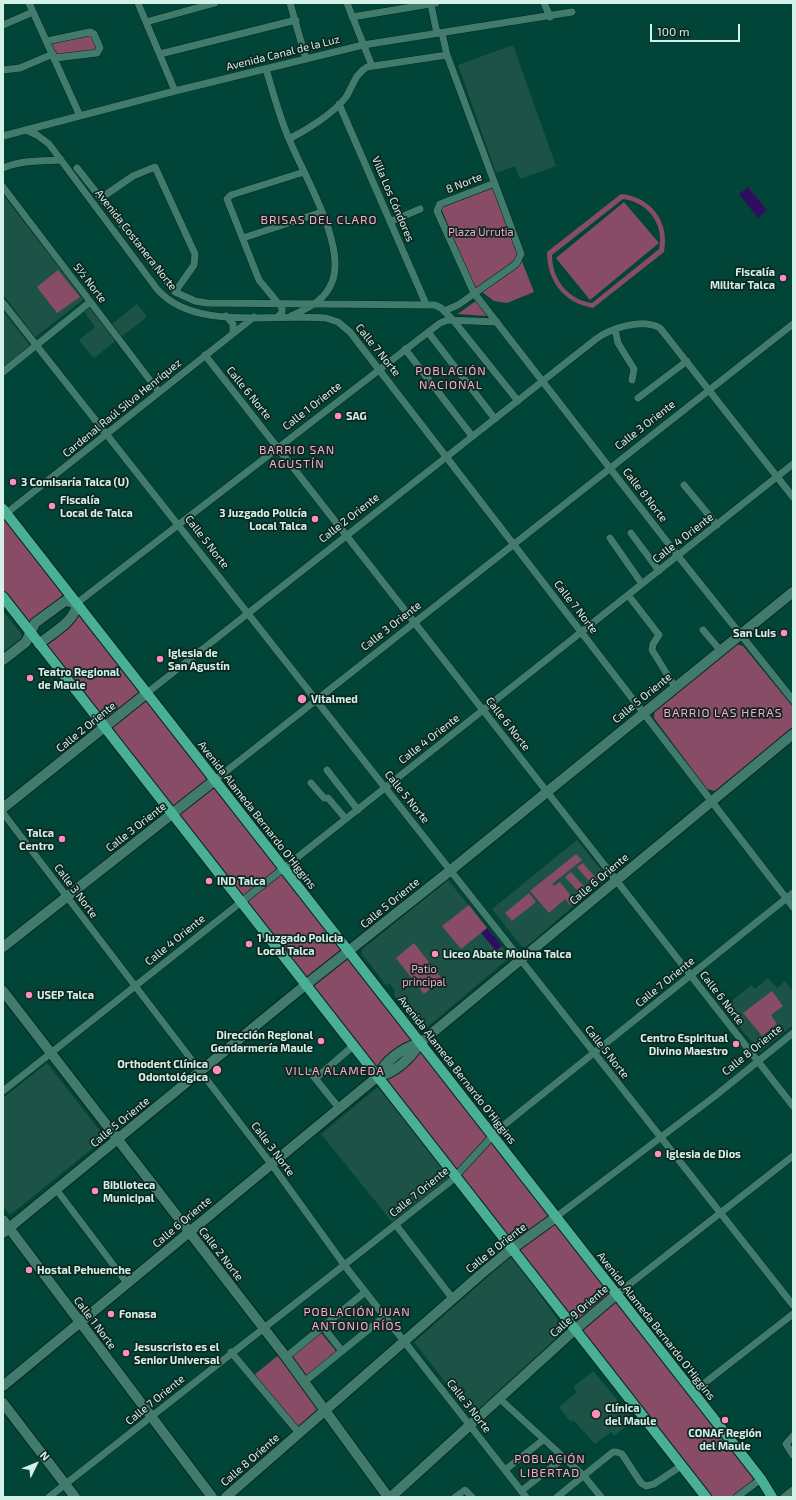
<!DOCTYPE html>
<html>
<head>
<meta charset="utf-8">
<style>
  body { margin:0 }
  #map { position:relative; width:796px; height:1500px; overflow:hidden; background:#014538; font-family:"Exo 2",sans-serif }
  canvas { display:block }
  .frame { position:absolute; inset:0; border:4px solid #d4f1e7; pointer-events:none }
  .north { position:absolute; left:16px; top:1444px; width:40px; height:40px; -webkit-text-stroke:3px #0e2620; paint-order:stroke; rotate:47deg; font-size:11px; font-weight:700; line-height:16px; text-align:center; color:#d4f1e7 }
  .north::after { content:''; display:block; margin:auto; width:14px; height:18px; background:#d4f1e7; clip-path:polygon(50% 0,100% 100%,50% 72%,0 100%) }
  .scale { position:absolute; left:650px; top:24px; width:90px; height:18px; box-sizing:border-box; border:2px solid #d4f1e7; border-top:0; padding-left:5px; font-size:12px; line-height:14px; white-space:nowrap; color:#d4f1e7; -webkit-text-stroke:3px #0e2620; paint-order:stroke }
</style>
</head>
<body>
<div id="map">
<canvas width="796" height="1500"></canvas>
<div class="frame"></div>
<div class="north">N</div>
<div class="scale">100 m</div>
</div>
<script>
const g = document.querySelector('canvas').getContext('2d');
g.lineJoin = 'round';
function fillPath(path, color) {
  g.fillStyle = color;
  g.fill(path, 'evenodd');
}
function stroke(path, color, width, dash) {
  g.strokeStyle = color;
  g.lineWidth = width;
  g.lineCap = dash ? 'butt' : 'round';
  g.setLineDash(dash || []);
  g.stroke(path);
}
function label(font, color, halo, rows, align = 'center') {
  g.font = font + ' "Exo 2",sans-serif';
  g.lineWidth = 3.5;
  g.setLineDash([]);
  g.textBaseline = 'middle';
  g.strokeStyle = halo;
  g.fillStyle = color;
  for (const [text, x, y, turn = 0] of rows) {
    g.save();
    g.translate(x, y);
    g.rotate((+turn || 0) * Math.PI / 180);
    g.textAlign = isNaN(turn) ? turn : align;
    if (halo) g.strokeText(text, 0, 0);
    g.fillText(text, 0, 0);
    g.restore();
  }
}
fillPath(new Path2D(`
  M 513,45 L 556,166 L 520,179 L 515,166 L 496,173 L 458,65 Z
  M 3,195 L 84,299 L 35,337 L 3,294 Z
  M 137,304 L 147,317 L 121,337 L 112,324 Z
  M 90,305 L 117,340 L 94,358 L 79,340 L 95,327 L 84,311 Z
  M 3,311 L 31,347 L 3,368 Z
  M 3,611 L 22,635 L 22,638 L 3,653 Z
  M 577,840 L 606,876 L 605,879 L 526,947 L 522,947 L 492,909 Z
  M 448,880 L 509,955 L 509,958 L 425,1029 L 420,1028 L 394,995 L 395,991 L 390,984 L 386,985 L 362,954 L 362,949 Z
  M 768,978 L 777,988 L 785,981 L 793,991 L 793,1025 L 760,1052 L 732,1018 L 735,1016 L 727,1005 L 751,985 L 755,989 Z
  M 47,1063 L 104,1136 L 104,1139 L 10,1215 L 3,1206 L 3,1098 Z
  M 378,1087 L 451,1177 L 393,1223 L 321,1134 Z
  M 512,1255 L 567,1333 L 472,1416 L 414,1342 Z
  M 593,1371 L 634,1420 L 614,1436 L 611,1432 L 595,1444 L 574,1421 L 570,1421 L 559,1407 L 577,1392 L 573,1387 Z`), '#1d5346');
fillPath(new Path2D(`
  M 90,32 L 99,50 L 55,58 L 47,41 Z
  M 493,188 L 534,292 L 507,303 L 494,301 L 473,285 L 441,208 Z
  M 621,194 C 652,197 670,223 664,252 L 593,308 C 564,303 547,281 547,252 ZM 623,199 C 648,202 665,225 659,249 L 592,303 C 568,300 552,279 552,255 Z
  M 624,202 L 659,243 L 590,300 L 556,258 Z
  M 58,270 L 80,297 L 57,313 L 37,287 Z
  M 476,301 L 487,316 L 457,314 L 459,313 Z
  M 3,514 L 64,592 L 62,596 L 30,621 L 24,620 L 3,593 Z
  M 79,614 L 80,614 L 412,1038 L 412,1041 L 376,1068 L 46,648 L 46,642 Z
  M 736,644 L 743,646 L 793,707 L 793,727 L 715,791 L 707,789 L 654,718 L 655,708 Z
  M 576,854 L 582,860 L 552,884 L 554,886 L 560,882 L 575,901 L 570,905 L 565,899 L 549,913 L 530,891 Z
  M 583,863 L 599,882 L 582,896 L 565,877 L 571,872 L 588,891 L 593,886 L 577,867 Z
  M 529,893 L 536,902 L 512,921 L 505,913 Z
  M 469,905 L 487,928 L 461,949 L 442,926 Z
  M 414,943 L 442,979 L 424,994 L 396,958 Z
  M 772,991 L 783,1006 L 771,1015 L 777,1024 L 762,1036 L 743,1013 Z
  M 421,1051 L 610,1290 L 610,1294 L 577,1323 L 573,1322 L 386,1081 Z
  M 615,1300 L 618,1300 L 754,1477 L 751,1483 L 733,1497 L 710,1497 L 581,1333 L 581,1329 Z
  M 321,1333 L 336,1351 L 306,1377 L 290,1357 Z
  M 280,1354 L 320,1412 L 300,1430 L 254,1375 Z`), '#884c66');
fillPath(new Path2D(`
  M 748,187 L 767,210 L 758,218 L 739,194 Z
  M 487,928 L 502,946 L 496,951 L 481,933 Z`), '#2f0e61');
const street = new Path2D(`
  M 29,3 L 80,116
  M 138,3 L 175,91
  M 290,3 L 306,59
  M 347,3 L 372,66
  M 544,3 L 550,17
  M 431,5 L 437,33
  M 352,17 L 436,3
  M 146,22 L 215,3
  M 3,25 L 33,12
  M 442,33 L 447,55 L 521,254 L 516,264 L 458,305 L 444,311
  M 47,41 L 90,32 L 94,34 L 100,48 L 97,53 L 55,58
  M 160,54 L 296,20
  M 266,69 C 273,92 279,116 289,139 C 303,174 347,245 332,282 C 325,301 308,308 291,316
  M 3,70 L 20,68 L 53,54
  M 339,104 L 426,304
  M 26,130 L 37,135 L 49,144 L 157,289 C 194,332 275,313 326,318 L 338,322 L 350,332 L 793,907
  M 3,136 L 175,91 L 363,45 L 572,12
  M 289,139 C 307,130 334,113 346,97 C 353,86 355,74 367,67 L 447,55
  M 3,168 C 21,160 41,161 61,160
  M 77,168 L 175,292 L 195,301 L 207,303 L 435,305 L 441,308 L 453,320 L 518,401
  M 495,183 L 440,204 L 437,211 L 474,293 L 678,556 L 793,700
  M 3,187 L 159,392
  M 101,198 L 133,176 L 155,167 L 195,254 L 194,265 L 175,292
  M 392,221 L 420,209
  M 243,238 L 322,212
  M 3,303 C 268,636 530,971 793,1305
  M 226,316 L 233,324 L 233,333
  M 278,317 L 282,312 L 282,308 L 259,280 L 227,199 L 231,195 L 304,172
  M 615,329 L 618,343 L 634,369 L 632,380
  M 428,332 L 495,419
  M 405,349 L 472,436
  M 205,355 L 793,1106
  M 3,372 L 90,302
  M 638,398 L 687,361
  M 684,485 L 717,525
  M 3,516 L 254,317
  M 631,533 L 659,571
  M 610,538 L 642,584
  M 628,595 L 659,635 L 653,644 L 652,650 L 675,687
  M 77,603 L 440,323 L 448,320 L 497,322
  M 703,630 L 720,650
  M 147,693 L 596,339 C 611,328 642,318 660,328 L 793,497
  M 327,770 L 358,810
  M 215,780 L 793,324
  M 311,783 L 324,798 L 328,798 L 346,819
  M 3,813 L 275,1169 L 345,1266 L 526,1497
  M 310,1072 L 339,1108
  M 316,1078 L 353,1046
  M 3,1091 L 793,464
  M 56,1189 L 127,1283
  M 556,1217 L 715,1096 L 793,1033
  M 396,1225 L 453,1299
  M 617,1294 L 793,1156
  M 323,1327 L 342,1351
  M 231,1352 L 299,1433
  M 286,1357 L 365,1292
  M 304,1382 L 384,1317
  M 693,1392 L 793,1314
  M 500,1399 L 584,1476 L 601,1497
  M 793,1436 L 786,1444 L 793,1455
  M 505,1470 L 543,1440
  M 521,1491 L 564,1458
  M 49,1497 L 451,1181 L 499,1129 L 793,893
  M 455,1497 L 465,1490 L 472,1497
  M 557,1497 L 613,1452 L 617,1452 L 622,1454 L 641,1483 L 646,1486 L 654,1484 L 681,1466
  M 737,1497 L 761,1479
  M 784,1497 L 793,1490`);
const secondary = new Path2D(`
  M 3,660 L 26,642 L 35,623 L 65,601 L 77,603 C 76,621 52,633 39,644
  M 3,808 L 147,693
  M 3,947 L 215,780
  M 3,991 L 286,1357 L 388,1497
  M 377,1077 C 395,1073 411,1058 420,1043 L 793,734
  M 3,1220 L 212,1497
  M 3,1233 L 298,991 L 451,870 L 793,592
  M 3,1386 L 377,1077 C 386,1060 402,1048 420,1043
  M 3,1403 L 75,1497
  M 226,1497 L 480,1275 L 509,1251 L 556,1217
  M 391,1497 L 571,1333 L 617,1294`);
const primary = new Path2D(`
  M 3,509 L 761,1479 L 772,1497
  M 3,597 L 706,1497`);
stroke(street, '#082720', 8);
stroke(secondary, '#082720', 12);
stroke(primary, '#082720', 12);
stroke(street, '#417b6b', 7);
stroke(secondary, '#417b6b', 10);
stroke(primary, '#49b096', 10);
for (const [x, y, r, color] of [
  [783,278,4,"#fe8ebe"],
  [338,416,4,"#fe8ebe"],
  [13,482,4,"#fe8ebe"],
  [52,506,4,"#fe8ebe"],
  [315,519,4,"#fe8ebe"],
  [784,633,4,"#fe8ebe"],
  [160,659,4,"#fe8ebe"],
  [30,678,4,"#fe8ebe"],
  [302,699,5,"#fe8ebe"],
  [62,839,4,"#fe8ebe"],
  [209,881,4,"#fe8ebe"],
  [249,944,4,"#fe8ebe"],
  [435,954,4,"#fe8ebe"],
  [29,995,4,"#fe8ebe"],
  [321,1041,4,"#fe8ebe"],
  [736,1044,4,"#fe8ebe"],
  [217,1070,5,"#fe8ebe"],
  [658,1154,4,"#fe8ebe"],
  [95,1191,4,"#fe8ebe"],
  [29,1270,4,"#fe8ebe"],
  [111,1314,4,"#fe8ebe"],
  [126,1353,4,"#fe8ebe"],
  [596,1414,5,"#fe8ebe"],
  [725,1420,4,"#fe8ebe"]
]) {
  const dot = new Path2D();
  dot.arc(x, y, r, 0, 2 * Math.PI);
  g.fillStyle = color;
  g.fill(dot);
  stroke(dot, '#0e2620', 1.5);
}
label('11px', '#d4f1e7', '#0e2620', [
  ["Avenida Canal de la Luz",283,53,-14],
  ["8 Norte",464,183,-21],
  ["Villa Los Cóndores",393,199,67],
  ["Avenida Costanera Norte",136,240,52],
  ["5½ Norte",90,283,52],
  ["Calle 7 Norte",378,350,51],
  ["Calle 6 Norte",249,393,51],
  ["Calle 1 Oriente",312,406,-38],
  ["Cardenal Raúl Silva Henríquez",122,408,-39],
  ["Calle 3 Oriente",645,425,-38],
  ["Calle 8 Norte",645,495,52],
  ["Calle 2 Oriente",349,518,-38],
  ["Calle 4 Oriente",683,538,-38],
  ["Calle 5 Norte",207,542,52],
  ["Calle 7 Norte",576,607,52],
  ["Calle 3 Oriente",391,626,-38],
  ["Calle 5 Oriente",642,698,-39],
  ["Calle 6 Norte",508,724,52],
  ["Calle 2 Oriente",86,727,-39],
  ["Calle 4 Oriente",429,739,-38],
  ["Calle 5 Norte",407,797,51],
  ["Avenida Alameda Bernardo O'Higgins",257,815,52],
  ["Calle 3 Oriente",136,827,-38],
  ["Calle 6 Oriente",599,879,-40],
  ["Calle 3 Norte",76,891,53],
  ["Calle 5 Oriente",390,903,-39],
  ["Calle 4 Oriente",175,940,-39],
  ["Calle 7 Oriente",665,982,-39],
  ["Calle 6 Norte",722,998,52],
  ["Calle 8 Oriente",752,1050,-39],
  ["Calle 5 Norte",607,1052,52],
  ["Avenida Alameda Bernardo O'Higgins",457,1070,52],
  ["Calle 5 Oriente",120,1122,-39],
  ["Calle 3 Norte",273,1149,53],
  ["Calle 7 Oriente",419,1192,-39],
  ["Calle 6 Oriente",182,1222,-40],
  ["Calle 8 Oriente",496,1248,-38],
  ["Calle 2 Norte",221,1254,52],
  ["Calle 9 Oriente",579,1311,-41],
  ["Calle 1 Norte",95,1323,53],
  ["Avenida Alameda Bernardo O'Higgins",656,1326,52],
  ["Calle 7 Oriente",155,1400,-39],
  ["Calle 3 Norte",469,1406,52],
  ["Calle 8 Oriente",250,1460,-41]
]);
label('11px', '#f3a7c5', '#0e2620', [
  ["Plaza Urrutia",481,232],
  ["Patio",424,969],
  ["principal",424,982]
]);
label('bold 11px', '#d4f1e7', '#0e2620', [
  ["Fiscalía",775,272,"right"],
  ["Militar Talca",775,285,"right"],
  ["SAG",346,416],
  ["3 Comisaría Talca (U)",21,482],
  ["Fiscalía",60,500],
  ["Local de Talca",60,513],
  ["3 Juzgado Policía",307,513,"right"],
  ["Local Talca",307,526,"right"],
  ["San Luis",776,633,"right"],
  ["Iglesia de",168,653],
  ["San Agustín",168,666],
  ["Teatro Regional",38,672],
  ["de Maule",38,685],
  ["Vitalmed",311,699],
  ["Talca",54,833,"right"],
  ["Centro",54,846,"right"],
  ["IND Talca",217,881],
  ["1 Juzgado Policia",257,938],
  ["Local Talca",257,951],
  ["Liceo Abate Molina Talca",443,954],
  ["USEP Talca",37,995],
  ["Dirección Regional",313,1035,"right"],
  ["Gendarmería Maule",313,1048,"right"],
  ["Centro Espiritual",728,1038,"right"],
  ["Divino Maestro",728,1051,"right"],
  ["Orthodent Clínica",208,1064,"right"],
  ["Odontológica",208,1077,"right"],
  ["Iglesia de Dios",666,1154],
  ["Biblioteca",103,1185],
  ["Municipal",103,1198],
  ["Hostal Pehuenche",37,1270],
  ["Fonasa",119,1314],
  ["Jesuscristo es el",134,1347],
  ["Senior Universal",134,1360],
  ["Clínica",605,1408],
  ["del Maule",605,1421],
  ["CONAF Región",725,1433,"center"],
  ["del Maule",725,1446,"center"]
], 'left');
g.letterSpacing = '1px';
label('12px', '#f9aac9', '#0e2620', [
  ["BRISAS DEL CLARO",319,220],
  ["POBLACIÓN",451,371],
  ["NACIONAL",451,385],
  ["BARRIO SAN",297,450],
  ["AGUSTÍN",297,464],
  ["BARRIO LAS HERAS",723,713],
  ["VILLA ALAMEDA",335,1071],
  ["POBLACIÓN JUAN",357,1312],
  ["ANTONIO RÍOS",357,1326],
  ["POBLACIÓN",550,1459],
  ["LIBERTAD",550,1473]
]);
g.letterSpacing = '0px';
</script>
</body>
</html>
